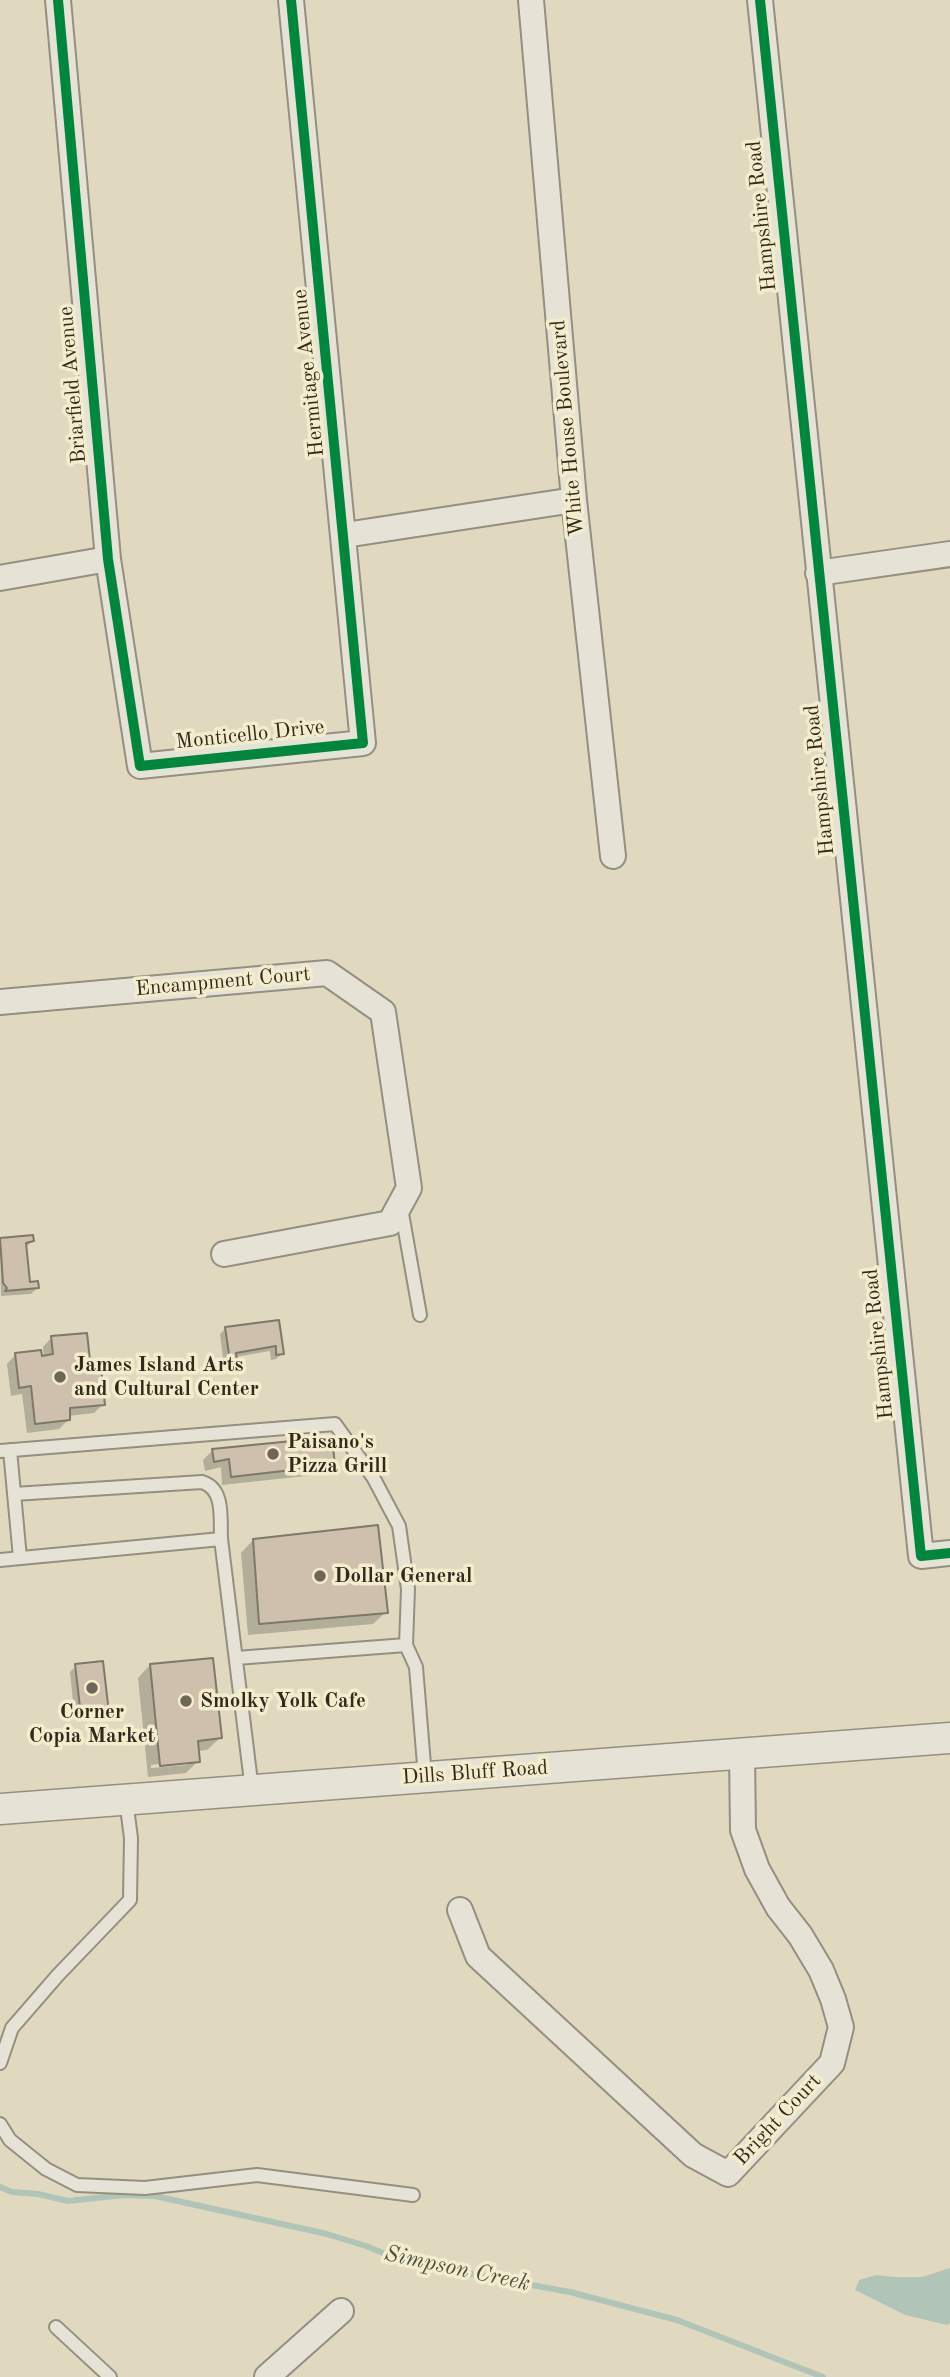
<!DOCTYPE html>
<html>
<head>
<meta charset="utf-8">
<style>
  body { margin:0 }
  canvas { display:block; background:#e0d9bf }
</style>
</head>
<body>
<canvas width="950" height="2377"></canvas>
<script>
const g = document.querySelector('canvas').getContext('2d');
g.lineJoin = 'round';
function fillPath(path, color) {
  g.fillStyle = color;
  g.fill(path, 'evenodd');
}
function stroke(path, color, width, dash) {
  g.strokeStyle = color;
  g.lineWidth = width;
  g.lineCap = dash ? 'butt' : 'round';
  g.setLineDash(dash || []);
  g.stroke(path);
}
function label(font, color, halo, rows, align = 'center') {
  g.font = font + ' "Old Standard TT",serif';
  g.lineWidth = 7;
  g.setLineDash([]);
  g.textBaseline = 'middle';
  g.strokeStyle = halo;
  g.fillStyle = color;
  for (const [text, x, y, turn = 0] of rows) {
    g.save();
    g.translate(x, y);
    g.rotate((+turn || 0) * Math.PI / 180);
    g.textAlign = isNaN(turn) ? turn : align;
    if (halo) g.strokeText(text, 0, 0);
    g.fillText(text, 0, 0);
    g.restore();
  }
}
fillPath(new Path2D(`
  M 950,2268 L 950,2323 L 947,2325 L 905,2315 L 855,2290 L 859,2280 L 876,2275 L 895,2277 L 922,2277 Z`), '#b0c5b8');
fillPath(new Path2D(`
  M 31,1237 L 32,1241 L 26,1247 L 29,1284 L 37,1288 L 31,1294 L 1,1296 L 0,1240 Z
  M 277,1322 L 282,1353 L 276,1359 L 271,1360 L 270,1351 L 235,1357 L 229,1365 L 224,1366 L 220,1334 L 226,1328 Z
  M 52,1337 L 89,1371 L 103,1404 L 94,1413 L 68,1416 L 69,1419 L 59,1429 L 27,1433 L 22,1394 L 11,1396 L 7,1364 L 16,1354 L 44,1361 L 43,1347 Z
  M 212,1451 L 333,1465 L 324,1474 L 222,1485 L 221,1467 L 205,1471 L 203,1460 Z
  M 253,1540 L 386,1612 L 373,1624 L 248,1635 L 241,1553 Z
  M 150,1665 L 220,1738 L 207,1750 L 197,1751 L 198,1761 L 186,1773 L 148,1777 L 138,1678 ZM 187,1761 L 187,1765 L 151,1768 L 151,1765 Z
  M 76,1666 L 107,1712 L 101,1718 L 75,1721 L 70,1672 Z`), '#0003');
stroke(new Path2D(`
  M 0,2187 L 12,2192 L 38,2194 L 68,2201 L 123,2195 L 155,2196 L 327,2234 L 366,2246 L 405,2262 L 570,2292 L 677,2320 L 823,2377`), '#b0c5b8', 6);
const building = new Path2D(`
  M 33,1235 L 34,1241 L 26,1243 L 30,1282 L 38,1281 L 39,1288 L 5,1291 L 7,1288 L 3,1283 L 0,1238 Z
  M 279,1320 L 284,1354 L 276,1355 L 276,1346 L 236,1353 L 237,1360 L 230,1361 L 225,1327 Z
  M 87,1333 L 91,1369 L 101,1368 L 105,1405 L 70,1408 L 70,1420 L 35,1424 L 31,1386 L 19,1388 L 15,1353 L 41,1350 L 42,1356 L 53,1354 L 51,1336 Z
  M 332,1437 L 335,1465 L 231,1477 L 229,1459 L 214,1462 L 212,1449 Z
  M 378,1525 L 388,1613 L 259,1624 L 253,1539 Z
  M 213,1658 L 222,1738 L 198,1741 L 200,1762 L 160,1766 L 150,1664 Z
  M 103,1661 L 109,1713 L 81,1716 L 75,1664 Z`);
fillPath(building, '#cfbfad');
stroke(building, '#7d786a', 2);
const service = new Path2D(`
  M 401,1208 L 420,1315
  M 10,1450 L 20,1558
  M 0,1451 L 335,1424 L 373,1477 L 399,1526 L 408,1589 L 406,1645
  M 14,1494 L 202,1482 C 225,1489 220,1519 221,1539
  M 0,1560 L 221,1539 L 252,1790
  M 236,1658 L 406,1645 L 416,1667 L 425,1777
  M 0,2063 L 12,2028 L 58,1975 L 130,1900 L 131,1838 L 126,1800
  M 0,2124 L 10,2140 L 46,2169 L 77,2185 L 145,2188 L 257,2175 L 413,2195
  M 56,2327 L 110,2377`);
const minor = new Path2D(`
  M 58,0 L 108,559 L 140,766 L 363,743 L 291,0
  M 531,0 L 574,500 L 613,856
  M 760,0 L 921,1556 L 950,1553
  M 345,535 L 574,500
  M 818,573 L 950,554
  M 0,578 L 108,559
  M 0,1002 L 327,973 L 383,1012 L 409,1188 L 390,1223 L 224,1254
  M 460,1910 L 478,1956 L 693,2155 L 728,2174 L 832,2063 L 841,2027 L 833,1999 L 821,1970 L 800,1935 L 778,1907 L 757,1869 L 743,1830 L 742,1753
  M 267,2377 L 341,2311`);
const tertiary = new Path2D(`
  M 0,1809 L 950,1738`);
stroke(service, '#958f80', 16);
stroke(minor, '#958f80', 28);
stroke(tertiary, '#958f80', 33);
stroke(service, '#e6e2d5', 12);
stroke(minor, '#e6e2d5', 24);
stroke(tertiary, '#e6e2d5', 30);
stroke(new Path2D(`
  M 58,0 L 108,559 L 140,766 L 363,743 L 291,0
  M 760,0 L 921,1556 L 950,1553`), '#00873e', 10);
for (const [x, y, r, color] of [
  [60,1377,7,"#706656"],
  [273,1454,7,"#706656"],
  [320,1576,7,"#706656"],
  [92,1688,7,"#706656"],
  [186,1701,7,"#706656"]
]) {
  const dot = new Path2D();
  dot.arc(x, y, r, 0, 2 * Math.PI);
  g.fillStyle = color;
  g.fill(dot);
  stroke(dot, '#f3eccd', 2.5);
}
label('21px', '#33281d', '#f3eccd', [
  ["Hampshire Road",762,216,-96],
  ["Hermitage Avenue",309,373,-96],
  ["Briarfield Avenue",73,385,-95],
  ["White House Boulevard",568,428,-95],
  ["Monticello Drive",250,735,-6],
  ["Hampshire Road",820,780,-96],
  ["Encampment Court",223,982,-5],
  ["Hampshire Road",879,1344,-96],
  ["Dills Bluff Road",475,1773,-4],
  ["Bright Court",778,2120,-47]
]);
label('bold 21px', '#33281d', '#f3eccd', [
  ["James Island Arts",74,1365],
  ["and Cultural Center",74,1389],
  ["Paisano's",287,1442],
  ["Pizza Grill",287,1466],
  ["Dollar General",334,1576],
  ["Smolky Yolk Cafe",200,1701],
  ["Corner",92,1712,"center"],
  ["Copia Market",92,1736,"center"]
], 'left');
label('italic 23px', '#4d4d43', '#f3eccd', [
  ["Simpson Creek",457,2269,12]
]);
</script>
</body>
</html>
